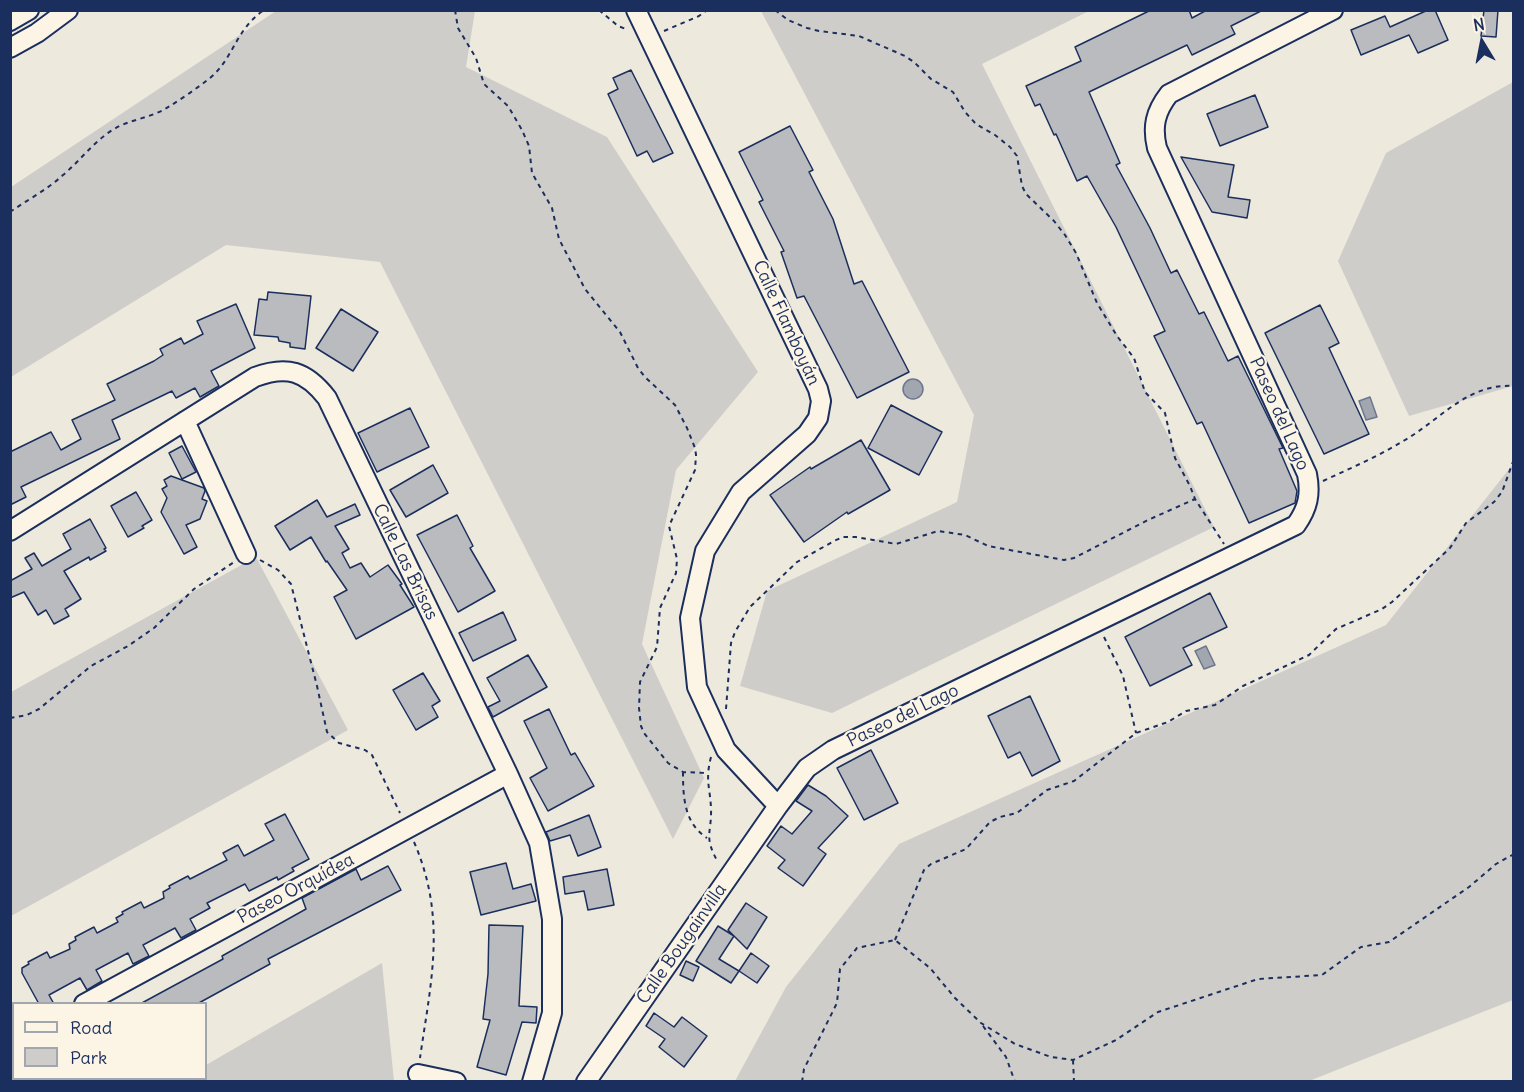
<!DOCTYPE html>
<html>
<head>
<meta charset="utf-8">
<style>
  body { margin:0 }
  #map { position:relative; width:1524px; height:1092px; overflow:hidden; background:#eee9dd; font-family:Delius,sans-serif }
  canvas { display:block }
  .frame { position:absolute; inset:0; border:12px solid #1b2f5e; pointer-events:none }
  .legend { position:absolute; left:12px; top:1002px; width:195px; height:78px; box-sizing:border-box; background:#fcf5e5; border:2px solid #a2a6af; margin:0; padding:8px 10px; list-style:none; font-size:18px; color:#1b2f5e }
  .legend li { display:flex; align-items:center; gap:12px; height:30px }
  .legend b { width:30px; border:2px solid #a2a6af }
  .north { position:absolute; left:1452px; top:12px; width:60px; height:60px; -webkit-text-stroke:4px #fcf5e5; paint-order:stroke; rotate:350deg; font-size:16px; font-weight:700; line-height:24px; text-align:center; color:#1b2f5e }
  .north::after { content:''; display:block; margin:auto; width:21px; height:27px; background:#1b2f5e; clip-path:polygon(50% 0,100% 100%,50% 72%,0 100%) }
</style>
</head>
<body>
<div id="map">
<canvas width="1524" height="1092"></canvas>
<div class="frame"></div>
<ul class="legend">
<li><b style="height:8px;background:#fcf5e5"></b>Road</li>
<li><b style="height:16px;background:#cfcdca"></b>Park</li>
</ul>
<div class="north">N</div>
</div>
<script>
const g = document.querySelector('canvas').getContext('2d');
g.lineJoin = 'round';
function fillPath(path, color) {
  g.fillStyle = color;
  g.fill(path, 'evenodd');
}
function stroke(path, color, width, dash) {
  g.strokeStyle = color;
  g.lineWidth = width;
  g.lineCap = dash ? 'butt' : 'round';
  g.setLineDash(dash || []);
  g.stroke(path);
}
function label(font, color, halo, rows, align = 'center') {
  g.font = font + ' Delius,sans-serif';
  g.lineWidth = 4.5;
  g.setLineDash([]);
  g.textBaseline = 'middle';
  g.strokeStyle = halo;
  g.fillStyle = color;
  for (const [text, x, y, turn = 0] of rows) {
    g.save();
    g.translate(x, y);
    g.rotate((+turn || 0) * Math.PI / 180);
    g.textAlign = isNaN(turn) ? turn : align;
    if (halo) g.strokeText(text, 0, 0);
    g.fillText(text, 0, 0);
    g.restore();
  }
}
fillPath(new Path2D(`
  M 276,11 L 475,11 L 466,67 L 607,137 L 758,372 L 676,470 L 642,644 L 704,778 L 673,839 L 380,262 L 226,245 L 11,377 L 11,187 Z
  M 761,11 L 1089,11 L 982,64 L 1214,527 L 832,713 L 740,686 L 767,591 L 957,502 L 974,415 Z
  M 1513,82 L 1513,386 L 1409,416 L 1338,261 L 1386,153 Z
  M 1513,464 L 1513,1000 L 1309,1081 L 735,1081 L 786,987 L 899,844 L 1386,625 Z
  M 256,557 L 348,730 L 11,916 L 11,692 Z
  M 382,963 L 394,1081 L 176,1081 L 182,1079 L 206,1078 L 206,1065 Z`), '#cfcdca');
const water = new Path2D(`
  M903 389a10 10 0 1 1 20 0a10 10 0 1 1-20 0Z
  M 1370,397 L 1377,417 L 1366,420 L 1359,401 Z
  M 1206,646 L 1215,665 L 1204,669 L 1195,651 Z`);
fillPath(water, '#a2a7af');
stroke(water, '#6c778f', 1.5);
const building = new Path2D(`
  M 1151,10 L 1189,10 L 1192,18 L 1207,10 L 1263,10 L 1231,26 L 1235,34 L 1192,55 L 1187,45 L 1089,92 L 1120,163 L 1116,165 L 1150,228 L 1171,273 L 1177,270 L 1199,314 L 1204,312 L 1228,361 L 1238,356 L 1283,448 L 1279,449 L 1297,491 L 1295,503 L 1249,523 L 1202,422 L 1197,424 L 1154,336 L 1165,331 L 1116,227 L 1087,176 L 1077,181 L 1056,134 L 1054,135 L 1040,104 L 1035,106 L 1026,86 L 1081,61 L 1075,47 Z
  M 1428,10 L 1435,10 L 1448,40 L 1418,53 L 1409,35 L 1361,55 L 1351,30 L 1385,16 L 1390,27 Z
  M 1484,10 L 1498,10 L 1496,37 L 1481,36 Z
  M 631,70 L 673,153 L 653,162 L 647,151 L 637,156 L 608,94 L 618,89 L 613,78 Z
  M 1255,95 L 1268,127 L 1220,146 L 1207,114 Z
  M 790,126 L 813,170 L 809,172 L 833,219 L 854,284 L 862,281 L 909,372 L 857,398 L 804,296 L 797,298 L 781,252 L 784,251 L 759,202 L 763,200 L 739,152 Z
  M 1181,157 L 1234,165 L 1228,197 L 1250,200 L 1247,218 L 1212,212 Z
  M 268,292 L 311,296 L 305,349 L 290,347 L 290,343 L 279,341 L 278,337 L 254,335 L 259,299 L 267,300 Z
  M 236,304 L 255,348 L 211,371 L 219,386 L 200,397 L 195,388 L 176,398 L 172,391 L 112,420 L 120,439 L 21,487 L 26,497 L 10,505 L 10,452 L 51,432 L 61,450 L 81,439 L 72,420 L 115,400 L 107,384 L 154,361 L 163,355 L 160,349 L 181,338 L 184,344 L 203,334 L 197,321 Z
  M 1320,305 L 1339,343 L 1329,348 L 1369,434 L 1324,454 L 1265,333 Z
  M 341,309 L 378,332 L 353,371 L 316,348 Z
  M 891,405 L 942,432 L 919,475 L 868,448 Z
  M 410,408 L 429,447 L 377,472 L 358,433 Z
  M 861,440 L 890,490 L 848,514 L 847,512 L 804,542 L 770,495 L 810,467 L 811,469 Z
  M 182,446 L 196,472 L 182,479 L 169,453 Z
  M 433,465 L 448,493 L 406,517 L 390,490 Z
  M 171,476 L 204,488 L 205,491 L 202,499 L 207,501 L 200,519 L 186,525 L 197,547 L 184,554 L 161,512 L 167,498 L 162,489 L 167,486 L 164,480 Z
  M 136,492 L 152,520 L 142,526 L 144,528 L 128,537 L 111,506 Z
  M 317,500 L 327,517 L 355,504 L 360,515 L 335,526 L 349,549 L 342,553 L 350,568 L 361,563 L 370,577 L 388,565 L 402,584 L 400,585 L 414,607 L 356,639 L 334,597 L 347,590 L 327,561 L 326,562 L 311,537 L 290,550 L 275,526 Z
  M 457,515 L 473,546 L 470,548 L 495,591 L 458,612 L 417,535 Z
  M 90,519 L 106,548 L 104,549 L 106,551 L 90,560 L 89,557 L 64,571 L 81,599 L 65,609 L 69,616 L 54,624 L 46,610 L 38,615 L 24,592 L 10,598 L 10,581 L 32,569 L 25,558 L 34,553 L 42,566 L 71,549 L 63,534 Z
  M 1210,593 L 1227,627 L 1183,648 L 1192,665 L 1150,686 L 1125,637 Z
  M 503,612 L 516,640 L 473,661 L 459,633 Z
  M 528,655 L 547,687 L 493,717 L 488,707 L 500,701 L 487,678 Z
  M 423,673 L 440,701 L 432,706 L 438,717 L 416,730 L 393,690 Z
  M 1030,696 L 1060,761 L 1032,776 L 1020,752 L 1008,758 L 988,716 Z
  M 549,709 L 571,755 L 575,753 L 594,786 L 548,811 L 530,778 L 547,768 L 524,721 Z
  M 871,750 L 898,803 L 864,820 L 837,768 Z
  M 808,785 L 826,796 L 848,816 L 818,848 L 826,854 L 803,886 L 778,868 L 785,860 L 767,846 L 781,826 L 792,834 L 812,811 L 796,801 Z
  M 285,814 L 309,859 L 292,868 L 294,871 L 278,880 L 277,877 L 249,891 L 245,884 L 207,903 L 210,908 L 190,919 L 196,930 L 181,938 L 175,928 L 143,945 L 149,956 L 133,964 L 128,953 L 96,970 L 102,981 L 87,990 L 80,978 L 49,995 L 54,1004 L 39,1004 L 22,973 L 22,968 L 29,964 L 28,962 L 47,952 L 50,958 L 70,949 L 69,944 L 76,940 L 75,937 L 94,927 L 97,933 L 118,922 L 116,918 L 123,914 L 122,912 L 141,902 L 144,908 L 164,898 L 163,892 L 170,888 L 169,886 L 188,876 L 190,879 L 227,860 L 223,853 L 238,845 L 244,856 L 274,840 L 265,824 Z
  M 589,815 L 601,847 L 578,856 L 570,835 L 550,841 L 546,832 Z
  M 506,863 L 513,889 L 531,884 L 536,901 L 481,915 L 470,872 Z
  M 388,866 L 401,890 L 268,959 L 270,964 L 197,1004 L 140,1004 L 223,959 L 222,956 L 306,909 L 302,898 L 356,869 L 361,880 Z
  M 607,869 L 614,905 L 588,910 L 584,891 L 565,894 L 563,877 Z
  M 746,903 L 767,917 L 747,949 L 728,930 Z
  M 489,925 L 523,926 L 519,1006 L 537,1007 L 536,1023 L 522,1022 L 506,1075 L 477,1067 L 490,1020 L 483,1019 L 488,974 Z
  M 718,926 L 734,936 L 719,959 L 739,971 L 731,983 L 696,961 Z
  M 751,953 L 769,966 L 757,983 L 739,971 Z
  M 686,961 L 699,967 L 693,981 L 680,975 Z
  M 654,1013 L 674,1027 L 682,1017 L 707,1036 L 684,1067 L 659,1047 L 665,1039 L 646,1026 Z`);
fillPath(building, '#babbbe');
stroke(building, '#1b2f5e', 1.5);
const minor = new Path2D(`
  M 636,10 L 818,389 L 821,401 L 818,418 L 807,434 L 741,492 L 705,551 L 690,618 L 697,687 L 726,750 L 778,806
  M 10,21 L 29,10
  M 10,48 L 37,33 L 68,10
  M 185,421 L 246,554
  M 10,531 L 255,377 C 287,365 306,371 327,398 L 508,774 L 539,843 L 552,919 L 552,1013 L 532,1082
  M 84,1004 L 508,774
  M 10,1043 L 14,1042
  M 418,1074 L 456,1082
  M 586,1082 L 778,806 L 807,768 L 833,750 L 1296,525 C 1308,508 1311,494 1307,474 L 1157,148 C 1152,127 1155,112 1169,94 L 1333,10`);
stroke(minor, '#1b2f5e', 22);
stroke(new Path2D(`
  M 455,10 L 458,28 L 476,58 L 484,84 L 508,106 L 522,130 L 529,146 L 532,173 L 552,208 L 559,239 L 585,289 L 620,332 L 638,368 L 645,377 L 675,405 L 687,428 L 695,448 L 696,455 L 695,470 L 669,526 L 677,559 L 676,573 L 660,608 L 657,647 L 640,682 L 639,708 L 641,726 L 644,733 L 668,763 L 683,772 L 707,773
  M 599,10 L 618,26 L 626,29
  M 775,10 L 788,20 L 807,28 L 819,31 L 859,36 L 905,56 L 914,62 L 931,79 L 953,92 L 965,112 L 976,124 L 995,135 L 1010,147 L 1017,156 L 1022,186 L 1026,194 L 1054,221 L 1065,235 L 1076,253 L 1097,303 L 1117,336 L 1134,358 L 1145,392 L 1165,413 L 1175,458 L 1190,486 L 1195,499 L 1224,544
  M 664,31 L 699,16 L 707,10
  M 10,212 C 27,200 47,190 63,175 C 81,160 93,142 114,129 C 129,120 149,118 165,109 C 180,100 196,89 210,78 C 234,58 235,30 264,10
  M 1323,481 C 1351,468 1379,456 1405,440 C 1441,419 1468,383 1514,386
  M 260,560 L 278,570 L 291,584 L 317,686 L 327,732 L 339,743 L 365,750 L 372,755 L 400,813
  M 1104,637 L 1123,676 L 1136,733
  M 726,709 L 731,643 L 735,632 L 750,607 L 797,562 L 834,541 L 843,537 L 856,537 L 896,544 L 938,531 L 965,535 L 988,546 L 1064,560 L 1074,558 L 1148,520 L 1195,499
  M 10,718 L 27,715 L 39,709 L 91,666 L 128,646 L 154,628 L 194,589 L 234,562
  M 711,757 C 705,780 710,787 711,808 C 712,833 703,836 718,862
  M 683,772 C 683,797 684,823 707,838
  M 414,842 C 447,918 431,981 420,1058
  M 895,940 L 924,870 L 931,864 L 966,849 L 990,822 L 1000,817 L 1017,813 L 1047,790 L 1074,781 L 1136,733 L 1168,722 L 1186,711 L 1215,705 L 1243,686 L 1309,655 L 1336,629 L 1382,609 L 1392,602 L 1450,548 L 1466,523 L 1494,502 L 1502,492 L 1514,459
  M 983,1026 L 1006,1057 L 1015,1082
  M 1073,1060 L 1074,1082
  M 802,1082 L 804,1069 L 837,1003 L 840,969 L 857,948 L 895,940 L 930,968 L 955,998 L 981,1023 L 1015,1044 L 1051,1057 L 1073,1060 L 1116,1040 L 1158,1012 L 1258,979 L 1322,975 L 1361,947 L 1389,942 L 1469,887 L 1496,864 L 1514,854`), '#1b2f5e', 2, [4.5, 4.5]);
stroke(minor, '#fcf5e5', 18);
label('18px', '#1b2f5e', '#fcf5e5', [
  ["Calle Flamboyán",786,323,65],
  ["Paseo del Lago",1279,414,66],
  ["Calle Las Brisas",405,562,64],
  ["Paseo del Lago",903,716,-26],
  ["Paseo Orquídea",296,889,-28],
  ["Calle Bougainvilla",682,944,-55]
]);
</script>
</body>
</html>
